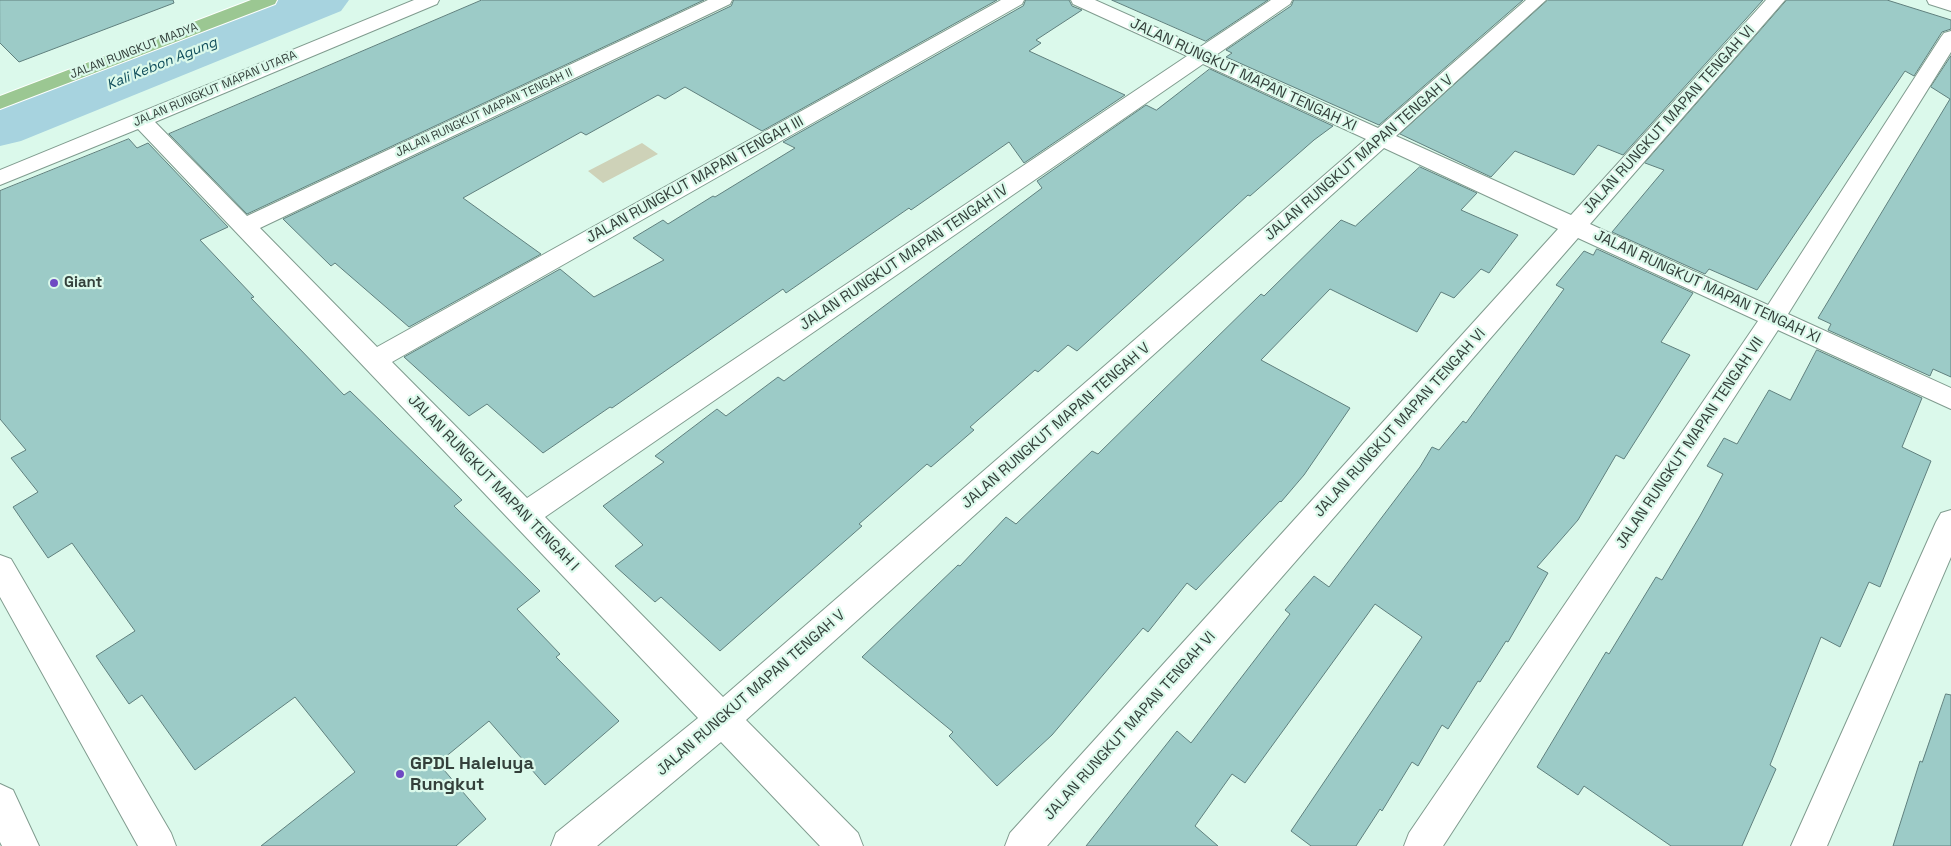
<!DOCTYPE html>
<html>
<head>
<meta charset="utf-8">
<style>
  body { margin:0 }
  canvas { display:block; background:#dbf9eb }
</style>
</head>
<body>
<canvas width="1951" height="846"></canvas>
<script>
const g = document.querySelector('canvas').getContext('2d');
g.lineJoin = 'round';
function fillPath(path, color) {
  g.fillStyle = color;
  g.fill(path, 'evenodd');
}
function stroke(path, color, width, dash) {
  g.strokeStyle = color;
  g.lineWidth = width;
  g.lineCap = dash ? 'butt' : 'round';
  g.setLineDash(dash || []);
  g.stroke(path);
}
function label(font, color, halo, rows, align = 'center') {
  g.font = font + ' "Space Grotesk",sans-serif';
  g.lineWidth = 4.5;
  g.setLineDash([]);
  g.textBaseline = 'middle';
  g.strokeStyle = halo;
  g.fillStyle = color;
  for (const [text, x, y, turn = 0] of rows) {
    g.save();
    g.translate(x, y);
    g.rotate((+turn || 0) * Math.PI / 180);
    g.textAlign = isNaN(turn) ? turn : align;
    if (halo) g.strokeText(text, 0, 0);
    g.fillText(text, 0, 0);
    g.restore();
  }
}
fillPath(new Path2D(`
  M 642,143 L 658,154 L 603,183 L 588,171 Z`), '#ced2b8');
fillPath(new Path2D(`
  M 276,0 L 349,0 L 341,11 L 21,141 L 0,146 L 0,107 Z`), '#a7d3df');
const building = new Path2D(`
  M 0,0 L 173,0 L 174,3 L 19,62 L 0,43 Z
  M 482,0 L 704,0 L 247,214 L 169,134 Z
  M 734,0 L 997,0 L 762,131 L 685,87 L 665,99 L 658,95 L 586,135 L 581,132 L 463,198 L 541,254 L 409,327 L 335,263 L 331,266 L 283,219 L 731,6 Z
  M 1026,0 L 1069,0 L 1072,6 L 1082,10 L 1036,40 L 1041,43 L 1029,51 L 1125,95 L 1024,163 L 1009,142 L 911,210 L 909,208 L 786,293 L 783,289 L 612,408 L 610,407 L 543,453 L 487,404 L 469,416 L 404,357 L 560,269 L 594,297 L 664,260 L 633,238 L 663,220 L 668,224 L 713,196 L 715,197 L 795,148 L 783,142 L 1023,6 Z
  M 1112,0 L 1268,0 L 1206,41 Z
  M 1294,0 L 1523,0 L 1379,125 L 1226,57 L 1232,53 L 1226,50 L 1291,6 Z
  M 1548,0 L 1763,0 L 1623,155 L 1598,145 L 1574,175 L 1515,151 L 1491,177 L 1400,134 Z
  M 1787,0 L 1887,0 L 1951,20 L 1951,29 L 1942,32 L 1914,76 L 1905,71 L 1757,290 L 1709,269 L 1705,274 L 1612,232 L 1664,170 L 1645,163 Z
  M 1951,56 L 1951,377 L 1933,369 L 1930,376 L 1828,330 L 1831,324 L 1818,318 L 1950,99 L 1931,87 Z
  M 1210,69 L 1333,126 L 1314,140 L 1250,196 L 1248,195 L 1077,351 L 1068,345 L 1038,372 L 1035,370 L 970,427 L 974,430 L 931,467 L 927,464 L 859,524 L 862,526 L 720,651 L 661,597 L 655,602 L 615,566 L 643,545 L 603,506 L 664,462 L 655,456 L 717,409 L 726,416 L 778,377 L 784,381 L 1042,188 L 1037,181 L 1146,105 L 1156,110 Z
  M 129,139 L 137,148 L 148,143 L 228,227 L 200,240 L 254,297 L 251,298 L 344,395 L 350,391 L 462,500 L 454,506 L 540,591 L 517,609 L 560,654 L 556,657 L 619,721 L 545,785 L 489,721 L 438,763 L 486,819 L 456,846 L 261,846 L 355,772 L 295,697 L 195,770 L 142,695 L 129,704 L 96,656 L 135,631 L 72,543 L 48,558 L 13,507 L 38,492 L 11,458 L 26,450 L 0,419 L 0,191 Z
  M 1420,167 L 1477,193 L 1461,210 L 1518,235 L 1489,273 L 1481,269 L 1454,298 L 1441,292 L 1417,332 L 1330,289 L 1261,360 L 1350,408 L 1304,475 L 1281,502 L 1280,501 L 1196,590 L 1187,583 L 1148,632 L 1143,628 L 1052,735 L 997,786 L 949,736 L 953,732 L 862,657 L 958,565 L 960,566 L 1006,517 L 1016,524 L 1092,451 L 1098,454 L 1261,294 L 1264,296 L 1341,220 L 1355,226 Z
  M 1597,249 L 1693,293 L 1661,342 L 1690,355 L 1624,459 L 1616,455 L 1578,520 L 1537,567 L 1548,573 L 1508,642 L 1506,641 L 1480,682 L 1478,681 L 1448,729 L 1442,725 L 1418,766 L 1412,762 L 1382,811 L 1380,809 L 1356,846 L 1311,846 L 1291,831 L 1422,637 L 1375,604 L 1245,783 L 1232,774 L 1195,826 L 1218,846 L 1086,846 L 1177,731 L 1191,743 L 1290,614 L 1285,610 L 1314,576 L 1329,587 L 1420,467 L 1432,447 L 1439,450 L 1463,421 L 1466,423 L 1564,289 L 1556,285 L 1584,251 L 1593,255 Z
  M 1817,350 L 1922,398 L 1902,447 L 1931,461 L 1880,587 L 1869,582 L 1840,647 L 1821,637 L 1770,765 L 1776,769 L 1742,846 L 1671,846 L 1584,786 L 1578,795 L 1537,767 L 1606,652 L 1609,654 L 1656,577 L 1662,580 L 1700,516 L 1723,474 L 1707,466 L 1724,438 L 1737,444 L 1769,390 L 1790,400 Z
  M 1946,694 L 1951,695 L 1951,846 L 1893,846 L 1920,761 L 1922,762 Z`);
fillPath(building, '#9ccbc7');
stroke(building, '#60807e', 1);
const minor = new Path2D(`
  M 414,0 L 439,0 L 437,4 L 155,122 L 247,216 L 708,0 L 732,0 L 730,4 L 260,228 L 377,347 L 1001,0 L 1024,0 L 1022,4 L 392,362 L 527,498 L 1187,56 L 1073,4 L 1071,0 L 1095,0 L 1200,47 L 1271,0 L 1292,0 L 1290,4 L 1216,55 L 1378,128 L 1526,0 L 1546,0 L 1396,136 L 1571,215 L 1766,0 L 1785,0 L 1590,224 L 1768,305 L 1941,37 L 1944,33 L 1951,31 L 1951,52 L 1788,314 L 1951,388 L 1951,409 L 1778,330 L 1443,846 L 1404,846 L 1409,833 L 1758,321 L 1578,238 L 1047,846 L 1005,846 L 1010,833 L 1558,229 L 1384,148 L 746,720 L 858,833 L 863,846 L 820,846 L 721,742 L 597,846 L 551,846 L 556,833 L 698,718 L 138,129 L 0,185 L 0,170 ZM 1203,64 L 1366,139 L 723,697 L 545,517 Z
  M 1927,0 L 1951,0 L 1951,11 L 1929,4 Z
  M 1951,510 L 1951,557 L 1827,846 L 1791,846 L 1936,522 L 1941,513 Z
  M 0,555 L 11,559 L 171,833 L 176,846 L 138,846 L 0,597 Z
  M 0,784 L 13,790 L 39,846 L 2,846 L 0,842 Z`);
const major = new Path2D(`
  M 251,0 L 277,0 L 275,4 L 0,109 L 0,96 Z`);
stroke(minor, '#809c8f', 2);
stroke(major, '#fff', 2);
fillPath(minor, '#fff');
fillPath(major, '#9bc792');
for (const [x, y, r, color] of [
  [54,283,5,"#6f4ac3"],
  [400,774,5,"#6f4ac3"]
]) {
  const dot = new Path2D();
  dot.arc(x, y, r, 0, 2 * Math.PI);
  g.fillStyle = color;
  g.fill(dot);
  stroke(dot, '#dbf9eb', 2);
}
label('12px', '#34403b', '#dbf9eb', [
  ["JALAN RUNGKUT MADYA",134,51,-21],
  ["JALAN RUNGKUT MAPAN UTARA",215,89,-23],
  ["JALAN RUNGKUT MAPAN TENGAH II",484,113,-25]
]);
label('italic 14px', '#0e4c5a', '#dbf9eb', [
  ["Kali Kebon Agung",162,64,-22]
]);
label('15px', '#34403b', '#dbf9eb', [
  ["JALAN RUNGKUT MAPAN TENGAH XI",1243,75,25],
  ["JALAN RUNGKUT MAPAN TENGAH VI",1669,120,-48],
  ["JALAN RUNGKUT MAPAN TENGAH V",1359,158,-41],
  ["JALAN RUNGKUT MAPAN TENGAH III",695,180,-29],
  ["JALAN RUNGKUT MAPAN TENGAH IV",904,258,-34],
  ["JALAN RUNGKUT MAPAN TENGAH XI",1707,287,25],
  ["JALAN RUNGKUT MAPAN TENGAH VI",1400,423,-48],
  ["JALAN RUNGKUT MAPAN TENGAH V",1056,426,-41],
  ["JALAN RUNGKUT MAPAN TENGAH VII",1690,443,-56],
  ["JALAN RUNGKUT MAPAN TENGAH I",493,483,46],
  ["JALAN RUNGKUT MAPAN TENGAH V",751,693,-41],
  ["JALAN RUNGKUT MAPAN TENGAH VI",1130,726,-48]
]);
label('bold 15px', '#34403b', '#dbf9eb', [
  ["Giant",64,283]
], 'left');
label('bold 18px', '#34403b', '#dbf9eb', [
  ["GPDL Haleluya",410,764],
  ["Rungkut",410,785]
], 'left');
</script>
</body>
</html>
